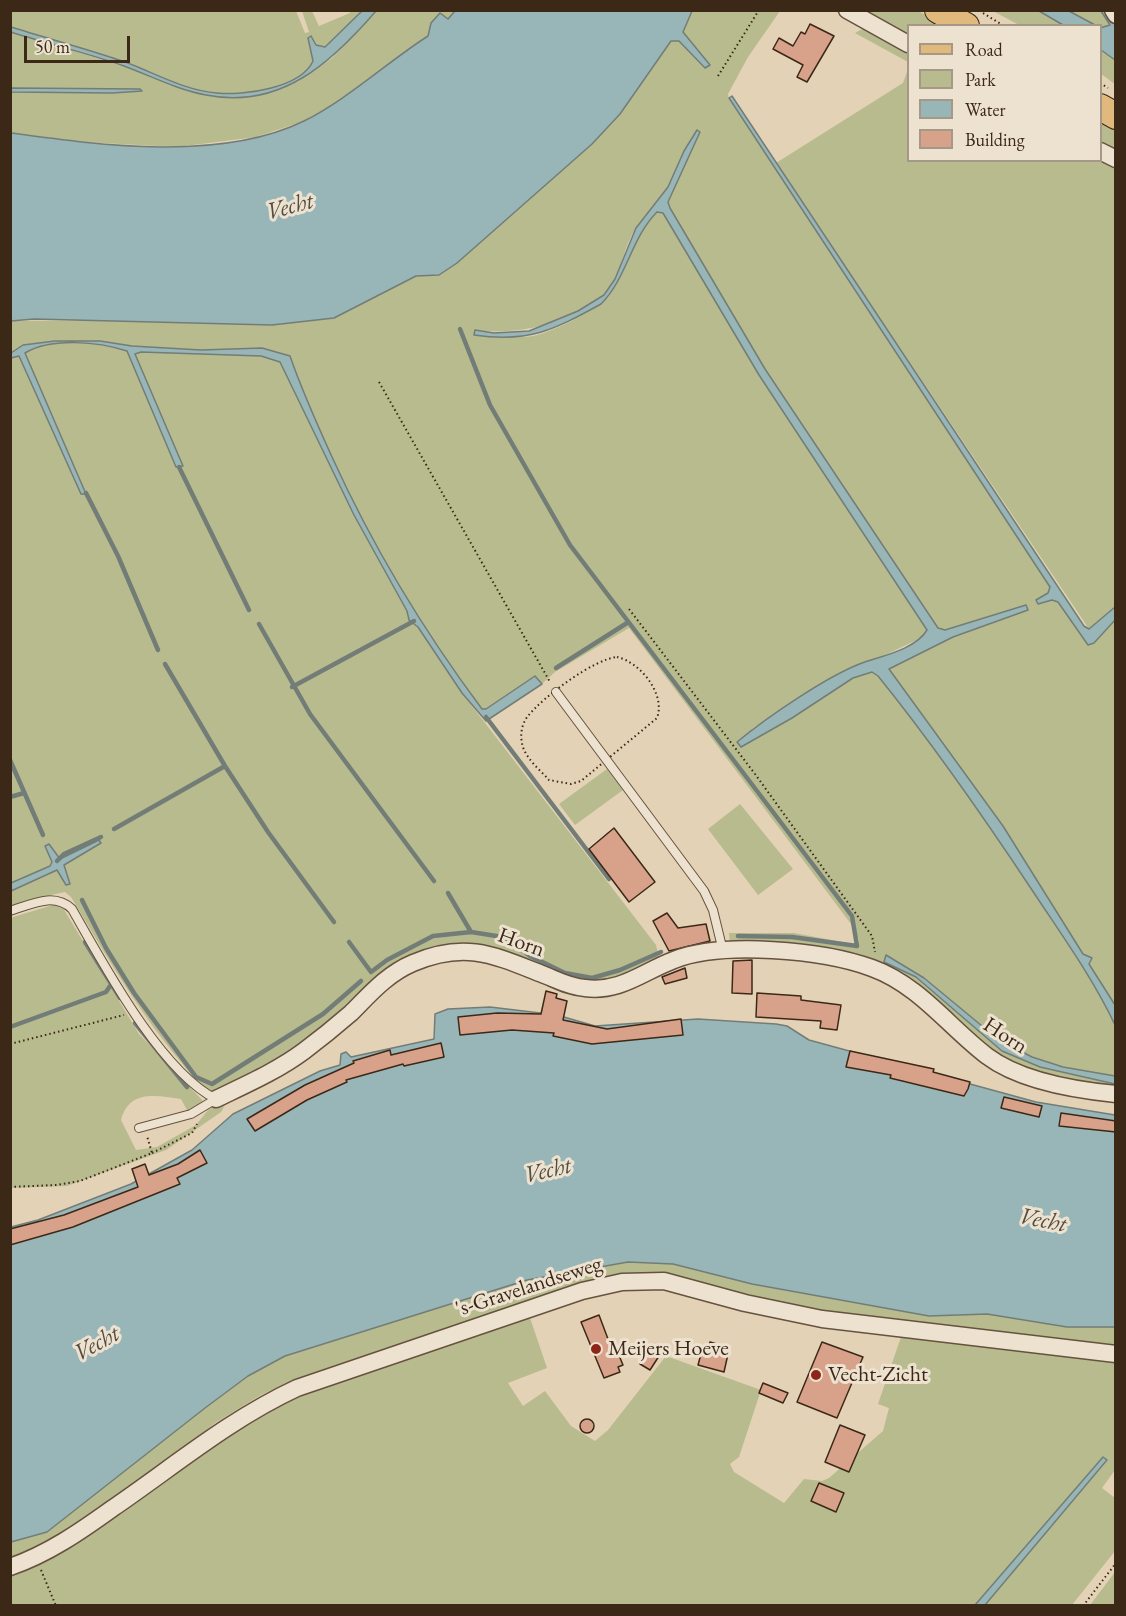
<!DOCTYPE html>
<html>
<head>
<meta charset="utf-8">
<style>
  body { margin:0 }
  #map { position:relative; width:1126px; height:1616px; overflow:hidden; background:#e4d2b7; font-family:"EB Garamond",serif }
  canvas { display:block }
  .frame { position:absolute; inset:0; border:12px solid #3c2817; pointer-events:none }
  .legend { position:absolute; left:907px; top:24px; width:195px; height:138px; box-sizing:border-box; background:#ede2d0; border:2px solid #a69886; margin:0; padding:8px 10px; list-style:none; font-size:18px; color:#3c2817 }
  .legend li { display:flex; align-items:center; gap:12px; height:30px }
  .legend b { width:30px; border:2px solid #a69886 }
  .scale { position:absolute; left:24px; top:36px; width:106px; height:27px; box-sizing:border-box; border:3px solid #3c2817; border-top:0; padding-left:8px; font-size:18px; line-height:21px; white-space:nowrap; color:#3c2817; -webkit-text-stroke:4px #ede2d0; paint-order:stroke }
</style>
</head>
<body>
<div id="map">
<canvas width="1126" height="1616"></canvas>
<div class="frame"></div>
<ul class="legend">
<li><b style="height:8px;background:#e2b97c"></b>Road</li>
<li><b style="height:16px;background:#b7bb8d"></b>Park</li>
<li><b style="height:16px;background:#98b6b7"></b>Water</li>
<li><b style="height:16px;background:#d8a28a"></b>Building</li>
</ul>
<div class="scale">50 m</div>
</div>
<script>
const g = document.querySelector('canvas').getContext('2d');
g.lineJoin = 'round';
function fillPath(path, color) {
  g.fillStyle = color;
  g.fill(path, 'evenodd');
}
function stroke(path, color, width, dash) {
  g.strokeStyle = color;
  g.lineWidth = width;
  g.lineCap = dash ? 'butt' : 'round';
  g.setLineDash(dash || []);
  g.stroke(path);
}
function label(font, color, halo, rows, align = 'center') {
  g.font = font + ' "EB Garamond",serif';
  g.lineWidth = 6;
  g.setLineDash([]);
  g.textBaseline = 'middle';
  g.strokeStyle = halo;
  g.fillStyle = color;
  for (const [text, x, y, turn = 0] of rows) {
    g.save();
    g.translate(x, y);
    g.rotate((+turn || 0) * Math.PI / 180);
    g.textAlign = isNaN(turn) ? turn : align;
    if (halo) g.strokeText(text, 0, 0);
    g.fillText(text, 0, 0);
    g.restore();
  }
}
fillPath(new Path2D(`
  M 455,10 L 448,19 L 440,13 L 428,36 L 331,106 L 301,122 L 256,137 L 177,147 L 83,142 L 11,133 L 10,92 L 112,93 L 142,90 L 11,88 L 11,32 L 123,66 L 190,91 L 227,97 L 274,92 L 299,81 L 332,58 L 376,11 Z
  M 10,11 L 296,11 L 305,33 L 309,32 L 302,11 L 312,11 L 319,26 L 350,13 L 349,11 L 362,11 L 324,47 L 316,45 L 311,37 L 313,61 C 301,88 243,96 217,93 C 186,91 155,73 125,62 C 88,49 49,39 11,27 Z
  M 692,11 L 780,11 L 748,57 L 728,94 L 729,99 L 1051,587 L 1048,593 L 1036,600 L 1039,604 L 1052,600 L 1058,602 L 1088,645 L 1115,620 L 1115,1076 L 1063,1067 L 1032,1057 L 999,1040 L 924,978 L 886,955 L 884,962 L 916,977 L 986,1037 L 1040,1067 L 1115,1084 L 1115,1091 L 1047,1078 L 996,1056 L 896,975 L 730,944 L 729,933 L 794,933 L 848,943 L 855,944 L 859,940 L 851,924 L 629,628 L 555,672 L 542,684 L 535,677 L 486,709 L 482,709 C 402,602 332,483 290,356 L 263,357 L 280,362 L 354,515 L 407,611 L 409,620 L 418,626 L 462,693 L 656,945 L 659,958 C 645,965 629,976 613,980 C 553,996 501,933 440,946 L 271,1065 L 213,1093 L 204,1088 C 149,1030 111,964 71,897 L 65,892 L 46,896 L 11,908 L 10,891 L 57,870 L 66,885 L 70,884 L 64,865 L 98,840 L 60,859 L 49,844 L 45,845 L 52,862 L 49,866 L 11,883 L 11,321 L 334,318 L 416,276 L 435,276 L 592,144 L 620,114 L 671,41 L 679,41 L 704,68 L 709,65 L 683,32 ZM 693,135 L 691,151 L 668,202 L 670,208 L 765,369 L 938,628 L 944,630 L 1028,610 L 953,637 L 888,668 L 853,678 L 792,718 L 740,747 L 753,728 L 843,672 L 881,657 L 923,637 L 927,630 L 759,375 L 677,233 L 663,213 L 657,212 C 633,236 628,268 610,295 C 600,309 550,333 533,336 C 515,339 493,335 474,335 L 475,330 C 514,336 586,323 610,287 C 622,269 624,246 636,228 C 646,213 660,201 670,185 C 679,169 684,151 693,135 Z
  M 858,11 L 918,11 L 945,25 L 908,26 L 908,38 Z
  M 993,11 L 1039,11 L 1063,25 L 1019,25 Z
  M 1069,11 L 1101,11 L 1110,25 L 1103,29 Z
  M 866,27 L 908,50 L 908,62 L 855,33 Z
  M 1100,50 L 1115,60 L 1115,84 L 1101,74 Z
  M 908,69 L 908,160 L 1100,160 L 1101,156 L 1115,165 L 1115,607 L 1089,629 L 776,163 L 903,83 Z
  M 1100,117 L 1115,127 L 1115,154 L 1101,144 Z
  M 607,769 L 623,790 L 575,825 L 559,804 Z
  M 740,804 L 793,869 L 758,895 L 708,829 Z
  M 56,904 L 63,908 L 139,1034 L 203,1101 L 188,1112 L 181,1099 C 155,1095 129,1090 121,1120 L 136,1150 L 157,1147 L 196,1125 L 208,1110 L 229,1098 L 221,1112 L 166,1150 L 67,1186 L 11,1188 L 10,918 Z
  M 628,1262 L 673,1264 L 752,1284 L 929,1316 L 987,1314 L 1067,1327 L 1115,1327 L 1115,1347 L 814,1311 L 669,1274 L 540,1297 L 295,1379 L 261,1395 L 215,1423 L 152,1475 L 65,1533 L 11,1562 L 11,1542 L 47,1532 L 205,1408 L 248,1376 L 285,1356 L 527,1280 Z
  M 529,1315 L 547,1368 L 508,1383 L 523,1406 L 545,1391 L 571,1426 L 595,1441 L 608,1430 L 666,1356 L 761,1390 L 739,1457 L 730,1464 L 734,1472 L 784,1503 L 804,1479 L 822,1481 L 829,1478 L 883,1431 L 889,1408 L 878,1404 L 901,1337 L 1115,1360 L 1115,1470 L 1102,1488 L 1115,1498 L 1115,1551 L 1072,1605 L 985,1605 L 1107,1461 L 1103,1457 L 975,1605 L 11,1606 L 11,1574 L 211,1445 L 290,1398 Z
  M 1115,1572 L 1115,1605 L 1090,1605 Z`), '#b7bb8d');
const water = new Path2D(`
  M 362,11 L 376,11 C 332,62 281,110 206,95 C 178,90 151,76 124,66 C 87,53 48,44 11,32 L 11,27 C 49,39 88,49 125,62 C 155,73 186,91 217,93 C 243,96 301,88 313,61 L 308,38 L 311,36 L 316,45 L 325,47 Z
  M 455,11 L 692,11 L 683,32 L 710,65 L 705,68 L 679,41 L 671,41 L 620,114 L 592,144 L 457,263 L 439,275 L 416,276 L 334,318 L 272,325 L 34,319 L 11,321 L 11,133 C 99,145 220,162 304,121 C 348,99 386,63 428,36 L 431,23 L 440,13 L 448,19 Z
  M 1039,11 L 1069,11 L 1095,25 L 1063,25 Z
  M 1101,11 L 1107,11 L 1115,23 L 1115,60 L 1101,50 L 1100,28 L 1110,25 Z
  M 10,88 L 140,89 L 142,91 L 112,93 L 11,92 Z
  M 732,96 L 1084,626 L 1089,629 L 1115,607 L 1115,620 L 1094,643 L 1088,645 L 1058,602 L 1052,600 L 1038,604 L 1036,600 L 1048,593 L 1050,587 L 729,98 Z
  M 697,130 L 700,132 L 668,202 L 670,208 L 765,369 L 938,628 L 945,630 L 1026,605 L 1028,610 L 953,637 L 889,669 L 1003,826 L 1083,954 L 1092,958 L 1089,964 L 1115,1005 L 1115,1025 C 1093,978 1061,934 1032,890 C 983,816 933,744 878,676 L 872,672 L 853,678 L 792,718 L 741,747 L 737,742 C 766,718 827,676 862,663 C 882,656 916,649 927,630 L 759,375 L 663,213 L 657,212 C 631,238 627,278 601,304 C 554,330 529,343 474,335 L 475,330 L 494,333 L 529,331 L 578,311 L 604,295 L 615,279 L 636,228 L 668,187 L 684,151 Z
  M 55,341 L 100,341 L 132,346 L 201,350 L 262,348 L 290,356 C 302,391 317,424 332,457 C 373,547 423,630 482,709 L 486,709 L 535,676 L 542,684 L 486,721 L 462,693 L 418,627 L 409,620 L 407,611 L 354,515 L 280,362 L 261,356 L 141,352 L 135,354 L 183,466 L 176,467 L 127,351 C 99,342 52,337 25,353 L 86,494 L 81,494 L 19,356 L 11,358 L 11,353 L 23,345 Z
  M 99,840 L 101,843 L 64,865 L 70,884 L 66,885 L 57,870 L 11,891 L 11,883 L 50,866 L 52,862 L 45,846 L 49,844 L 60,859 Z
  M 886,955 L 924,978 L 999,1040 L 1032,1057 L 1063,1067 L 1115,1076 L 1115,1084 L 1040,1067 L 1002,1051 L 916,977 L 884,962 Z
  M 490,1007 L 557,1015 L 595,1026 L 698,1019 L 776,1024 L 787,1026 L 809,1040 L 1036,1102 L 1115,1115 L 1115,1327 L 1067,1327 L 987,1314 L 929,1316 L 752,1284 L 673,1264 L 628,1262 L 527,1280 L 285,1356 L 248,1376 L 205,1408 L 47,1532 L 11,1542 L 11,1227 L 38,1220 L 131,1184 L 192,1150 L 233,1114 L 320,1071 L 340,1065 L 341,1054 L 346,1052 L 351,1057 L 434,1039 L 435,1014 L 448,1009 Z
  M 1103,1457 L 1107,1460 L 985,1605 L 975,1605 Z`);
fillPath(water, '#98b6b7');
stroke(water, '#737d77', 1.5);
stroke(new Path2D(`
  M 460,329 L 490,405 L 570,545 L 852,916 L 857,946 L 792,937 L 738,936
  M 179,467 L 249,610
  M 86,493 L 118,556 L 158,650
  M 259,624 L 310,714 L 434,881
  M 165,664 L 225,766 L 268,832 L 334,922
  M 556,668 L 627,623
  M 292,687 L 414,621
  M 486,717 L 609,879
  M 10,760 L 43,835
  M 10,797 L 24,793
  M 114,829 L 225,766
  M 57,861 L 64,854 L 101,837
  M 448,893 L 471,932
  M 82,900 L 106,948 L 134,993 L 196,1077 L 212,1084 L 323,1014 L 361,981
  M 85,942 L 120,998
  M 349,942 L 371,972 L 387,960 L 433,936 L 471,932 L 503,937 L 530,956 L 565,973 L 592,978 L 620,970 L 661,952
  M 135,1023 L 187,1087
  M 10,1027 L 106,992 L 110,986`), '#737d77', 4.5);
const building = new Path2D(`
  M 810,24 L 834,36 L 807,82 L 797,77 L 803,65 L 773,49 L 779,38 L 793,46 L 801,32 L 805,34 Z
  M 614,828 L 655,882 L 629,902 L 589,849 Z
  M 667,913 L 678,928 L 706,924 L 710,941 L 669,951 L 653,921 Z
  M 752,960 L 752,994 L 732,993 L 733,961 Z
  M 685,968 L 687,978 L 665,984 L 662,977 Z
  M 546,991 L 557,994 L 556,998 L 567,1001 L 563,1020 L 607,1029 L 681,1019 L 683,1035 L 592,1044 L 553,1036 L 554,1033 L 512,1030 L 460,1035 L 458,1017 L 497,1013 L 541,1014 Z
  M 757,993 L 801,996 L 801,1000 L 841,1005 L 837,1030 L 820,1028 L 821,1021 L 756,1017 Z
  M 441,1043 L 444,1057 L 404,1066 L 403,1064 L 346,1080 L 347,1082 L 307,1100 L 255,1131 L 247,1119 L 305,1085 L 354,1063 L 353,1061 L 390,1050 L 391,1055 Z
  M 850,1051 L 934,1069 L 933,1072 L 970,1082 L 968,1089 L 964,1096 L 890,1078 L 891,1075 L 846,1067 Z
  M 1004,1097 L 1042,1106 L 1039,1117 L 1001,1108 Z
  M 1061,1113 L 1116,1121 L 1116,1132 L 1059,1126 Z
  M 200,1150 L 207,1163 L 177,1178 L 180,1184 L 73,1227 L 10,1245 L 10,1229 L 64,1215 L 138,1187 L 132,1169 L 145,1164 L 149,1175 L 178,1164 Z
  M 599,1315 L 614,1355 L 618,1353 L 623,1365 L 618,1367 L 620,1372 L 604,1378 L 581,1322 Z
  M 710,1342 L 723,1346 L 722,1352 L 728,1354 L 724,1372 L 698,1365 L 701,1354 L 707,1356 Z
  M 822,1342 L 863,1357 L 837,1418 L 797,1402 Z
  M 651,1347 L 661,1353 L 650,1370 L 640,1364 Z
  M 763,1383 L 788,1393 L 783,1403 L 759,1393 Z
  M580 1426a7 7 0 1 1 14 0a7 7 0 1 1-14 0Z
  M 840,1425 L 865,1435 L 849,1472 L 825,1462 Z
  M 819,1483 L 844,1493 L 836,1512 L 811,1501 Z`);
fillPath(building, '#d8a28a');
stroke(building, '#3c2817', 1.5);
const lane = new Path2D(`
  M 556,692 L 704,891 L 713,910 L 723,951
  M 10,911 C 32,904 54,892 72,909 C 103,963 160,1071 216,1099
  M 139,1128 L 191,1114 L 216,1099`);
const street = new Path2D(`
  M 847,10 L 908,44
  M 1113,10 L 1116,15
  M 1100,151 L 1116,159
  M 216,1099 C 247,1084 277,1071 304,1051 C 320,1039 336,1026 351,1013 C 370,994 387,974 413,963 C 467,940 496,956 547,976 C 559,981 571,987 585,988 C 620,993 644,971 674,960 C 722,941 823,950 872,968 C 919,985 949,1027 987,1056 C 1020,1081 1075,1090 1116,1094
  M 10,1567 C 48,1554 81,1531 113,1508 C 173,1467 230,1419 297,1388 L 582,1291 L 622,1282 L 664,1281 L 745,1303 L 822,1319 L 1116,1354`);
const primary = new Path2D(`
  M 938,10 L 966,26
  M 1100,107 L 1116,116`);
stroke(lane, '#66523f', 10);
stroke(street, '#66523f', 19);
stroke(primary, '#3c2817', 28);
stroke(new Path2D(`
  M 983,13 L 1004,26
  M 718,76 L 759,10
  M 1100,83 L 1108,88
  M 379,382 L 550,682
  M 629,609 L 755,774 L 872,936 L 875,952
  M 617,657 C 640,662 666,694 657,718 L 581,781 L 571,784 L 549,780 C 540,770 524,757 522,743 C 520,734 522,723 528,716 C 543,697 594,659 617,657 Z
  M 10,1044 L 124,1015
  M 152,1153 L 192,1133 L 197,1124
  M 10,1187 L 56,1185 L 80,1181 L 152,1153 L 147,1136
  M 41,1570 L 56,1606
  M 1083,1606 L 1116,1563`), '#3c2817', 2, [1.5, 3]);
stroke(lane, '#ede2d0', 8);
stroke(street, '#ede2d0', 16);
stroke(primary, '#e2b97c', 26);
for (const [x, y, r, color] of [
  [596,1349,6,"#8f2418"],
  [816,1375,6,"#8f2418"]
]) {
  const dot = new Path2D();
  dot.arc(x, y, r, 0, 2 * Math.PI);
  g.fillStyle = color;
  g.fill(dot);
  stroke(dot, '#ede2d0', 2);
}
label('22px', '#3c2817', '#ede2d0', [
  ["Horn",521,943,20],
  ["Horn",1005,1036,33],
  ["'s-Gravelandseweg",529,1287,-18]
]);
label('22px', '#3c2817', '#ede2d0', [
  ["Meijers Hoeve",608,1349],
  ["Vecht-Zicht",828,1375]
], 'left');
label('italic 24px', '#534c3f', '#ede2d0', [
  ["Vecht",290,207,-15],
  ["Vecht",548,1171,-13],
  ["Vecht",1043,1221,11],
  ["Vecht",97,1344,-29]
]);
</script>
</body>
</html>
